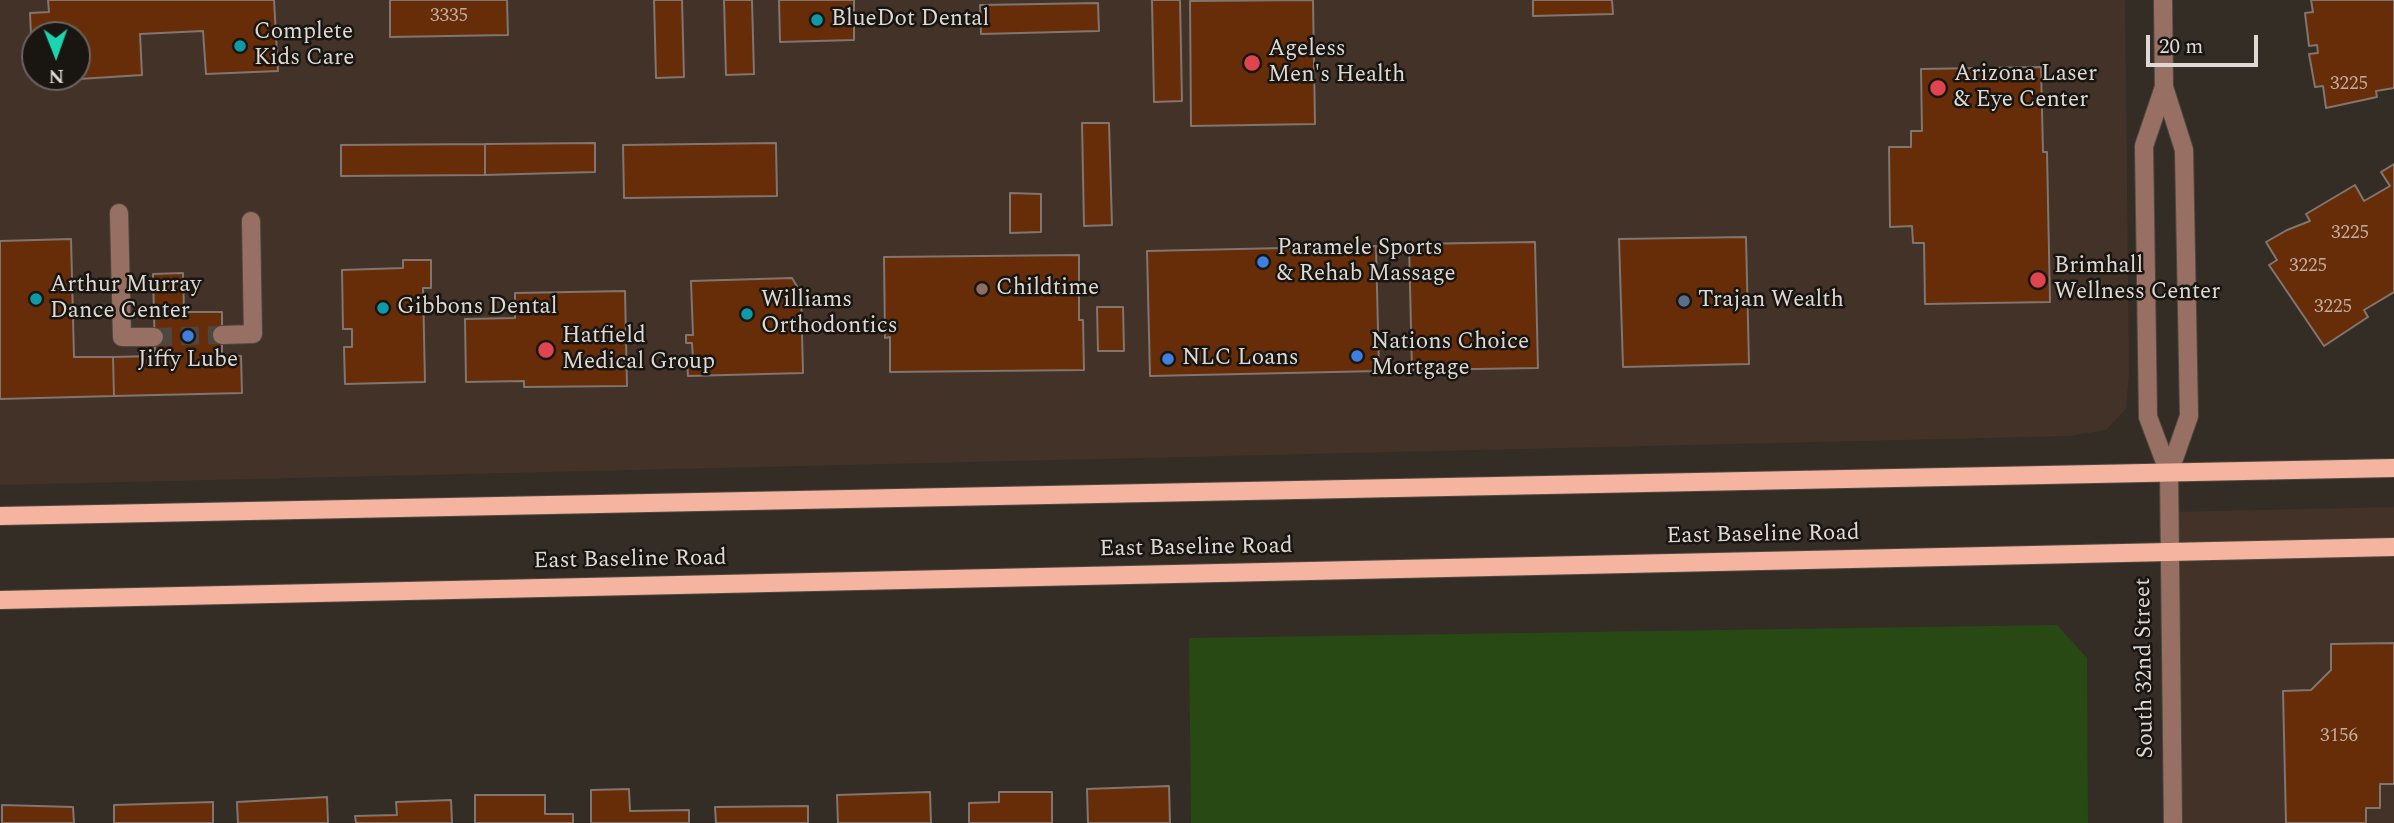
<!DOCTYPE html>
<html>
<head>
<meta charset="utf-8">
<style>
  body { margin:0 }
  #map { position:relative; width:2394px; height:823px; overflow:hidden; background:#342d25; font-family:Spectral,serif }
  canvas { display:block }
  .north { position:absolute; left:21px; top:21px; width:70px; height:70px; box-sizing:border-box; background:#191612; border:2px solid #686460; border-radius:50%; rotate:179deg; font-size:19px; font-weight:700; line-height:28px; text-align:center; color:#ded9d4 }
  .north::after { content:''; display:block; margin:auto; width:24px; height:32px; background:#1bd5b1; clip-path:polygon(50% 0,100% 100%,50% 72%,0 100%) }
  .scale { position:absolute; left:2146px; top:35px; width:112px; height:32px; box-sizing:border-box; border:4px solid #ded9d4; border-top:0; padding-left:9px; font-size:21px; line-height:24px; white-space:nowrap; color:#ded9d4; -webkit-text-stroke:5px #191612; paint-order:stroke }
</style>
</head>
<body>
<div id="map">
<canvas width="2394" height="823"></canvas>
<div class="north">N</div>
<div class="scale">20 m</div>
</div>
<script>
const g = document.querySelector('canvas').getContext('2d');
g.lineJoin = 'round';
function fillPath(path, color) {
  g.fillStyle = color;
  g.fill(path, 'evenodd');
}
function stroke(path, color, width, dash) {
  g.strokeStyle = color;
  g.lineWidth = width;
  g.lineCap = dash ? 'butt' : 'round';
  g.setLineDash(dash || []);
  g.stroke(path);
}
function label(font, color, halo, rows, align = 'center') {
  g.font = font + ' Spectral,serif';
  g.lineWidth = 5;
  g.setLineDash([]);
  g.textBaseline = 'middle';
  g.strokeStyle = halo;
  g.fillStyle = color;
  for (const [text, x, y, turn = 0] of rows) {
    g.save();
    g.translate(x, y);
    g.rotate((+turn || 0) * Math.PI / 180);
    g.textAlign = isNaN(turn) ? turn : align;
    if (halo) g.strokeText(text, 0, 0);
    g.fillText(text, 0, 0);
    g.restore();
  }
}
fillPath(new Path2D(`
  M 0,0 L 2125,0 L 2129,373 L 2126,409 L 2106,430 L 2070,436 L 0,485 ZM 35,35 L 77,35 L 77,77 L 35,77 Z
  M 2394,507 L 2394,823 L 2173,823 L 2170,512 Z`), '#423227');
fillPath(new Path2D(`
  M 2057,625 L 2087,658 L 2088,823 L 1191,823 L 1189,638 Z`), '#284914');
const building = new Path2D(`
  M 48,0 L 274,0 L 278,71 L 206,74 L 203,31 L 140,34 L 142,75 L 79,79 L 77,35 L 35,35 L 35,57 L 32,57 L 30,13 L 49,12 Z
  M 390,0 L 507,0 L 508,35 L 390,37 Z
  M 654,0 L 682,0 L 684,77 L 656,78 Z
  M 724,0 L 752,0 L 754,74 L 726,75 Z
  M 779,0 L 854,0 L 854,40 L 780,42 Z
  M 1152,0 L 1180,0 L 1182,101 L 1154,102 Z
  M 1313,0 L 1315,124 L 1191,126 L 1190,1 Z
  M 1533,0 L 1612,0 L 1613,14 L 1533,16 Z
  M 2311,0 L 2394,0 L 2394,88 L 2376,91 L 2377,97 L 2326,108 L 2323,86 L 2315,87 L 2309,54 L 2318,53 L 2317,45 L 2309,46 L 2305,13 L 2313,12 Z
  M 1098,3 L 1099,31 L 981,34 L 980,5 Z
  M 2041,67 L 2043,152 L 2047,152 L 2050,302 L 1925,304 L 1924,243 L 1913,243 L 1912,226 L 1890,227 L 1889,147 L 1911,147 L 1911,131 L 1922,131 L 1921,69 Z
  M 1082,123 L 1109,123 L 1112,225 L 1084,226 Z
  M 595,143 L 595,172 L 485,175 L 485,144 Z
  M 776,143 L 777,196 L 624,198 L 623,145 Z
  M 485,144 L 485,175 L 341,176 L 341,145 Z
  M 2394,164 L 2394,292 L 2364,310 L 2368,317 L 2324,346 L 2269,265 L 2277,260 L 2266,242 L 2287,230 L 2310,221 L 2306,214 L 2355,185 L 2364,201 L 2390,186 L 2381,172 Z
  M 1010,193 L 1041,194 L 1041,232 L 1010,233 Z
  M 1746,237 L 1749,364 L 1623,367 L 1619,239 Z
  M 71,239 L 74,357 L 113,357 L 114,396 L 0,399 L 0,241 Z
  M 1535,242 L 1538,368 L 1412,370 L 1409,244 Z
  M 1376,246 L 1379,371 L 1150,376 L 1147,251 Z
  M 1079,255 L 1079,320 L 1083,320 L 1084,370 L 890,372 L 890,337 L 885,338 L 884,257 Z
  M 403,260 L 431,260 L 431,288 L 423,288 L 425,382 L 345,384 L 344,347 L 352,347 L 352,329 L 343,329 L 342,270 L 403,268 Z
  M 183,273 L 184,312 L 222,312 L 222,356 L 241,356 L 242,393 L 114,396 L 113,357 L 155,356 L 153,274 Z
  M 792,278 L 801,293 L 803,373 L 688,376 L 687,361 L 693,360 L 692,343 L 686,343 L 686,335 L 693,335 L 691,281 Z
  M 625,291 L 627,386 L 524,387 L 524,381 L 466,382 L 465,319 L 515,318 L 515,293 Z
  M 1097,307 L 1123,307 L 1124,351 L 1098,351 Z
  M 2394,643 L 2394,784 L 2380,784 L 2380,808 L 2366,808 L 2366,823 L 2286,823 L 2283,691 L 2311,690 L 2331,670 L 2331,644 Z
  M 1169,786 L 1170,823 L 1088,823 L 1087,789 Z
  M 629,789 L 630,811 L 689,810 L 689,823 L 591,823 L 591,790 Z
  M 930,792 L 931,823 L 838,823 L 837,795 Z
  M 999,792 L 1052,792 L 1052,823 L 969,823 L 969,803 L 999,802 Z
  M 475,795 L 545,795 L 545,814 L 573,814 L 573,823 L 475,823 Z
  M 327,797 L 328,823 L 238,823 L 237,802 Z
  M 451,800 L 452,823 L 356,823 L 355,816 L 397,815 L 396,802 Z
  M 213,802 L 213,823 L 114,823 L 114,805 Z
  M 2,805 L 73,807 L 74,823 L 2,823 Z
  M 808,806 L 808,823 L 716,823 L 715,807 Z`);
fillPath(building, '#672d08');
stroke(building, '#81756f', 2);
stroke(new Path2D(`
  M 154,337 L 222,335`), '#4e473f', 18, [18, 9]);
const minor = new Path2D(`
  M 2163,0 L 2164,87 L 2184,150 L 2189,416 L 2169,473 L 2173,823
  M 2164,87 L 2144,146 L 2148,417 L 2169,473
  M 119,213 L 122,337 L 154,337
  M 222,335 L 253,334 L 251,221`);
const major = new Path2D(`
  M 0,516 L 2394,468
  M 0,600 L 2394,547`);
stroke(minor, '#4f4941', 20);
stroke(major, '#4f4941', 20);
stroke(minor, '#977063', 18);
stroke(major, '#f5b4a0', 18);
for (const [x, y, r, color] of [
  [817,20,7,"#0f9aa8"],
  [240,46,7,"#0f9aa8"],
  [1252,63,9,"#e0444e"],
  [1938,88,9,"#e0444e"],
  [1263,262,7,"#3f7fe0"],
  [2038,280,9,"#e0444e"],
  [982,289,7,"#8d6e63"],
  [36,299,7,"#0f9aa8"],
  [1684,301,7,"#5c6f8a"],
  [383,308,7,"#0f9aa8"],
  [747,314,7,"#0f9aa8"],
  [188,336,7,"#3f7fe0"],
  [546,350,9,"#e0444e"],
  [1357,356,7,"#3f7fe0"],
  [1168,359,7,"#3f7fe0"]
]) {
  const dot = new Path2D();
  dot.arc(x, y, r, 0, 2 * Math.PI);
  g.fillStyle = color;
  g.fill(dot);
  stroke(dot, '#191612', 2.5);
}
label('19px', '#c0aea1', null, [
  ["3335",449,17],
  ["3225",2349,85],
  ["3225",2350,234],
  ["3225",2308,267],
  ["3225",2333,308],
  ["3156",2339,737]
]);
label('23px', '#ded9d4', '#191612', [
  ["BlueDot Dental",831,20],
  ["Complete",254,33],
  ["Kids Care",254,59],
  ["Ageless",1268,50],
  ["Men's Health",1268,76],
  ["Arizona Laser",1954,75],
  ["& Eye Center",1954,101],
  ["Paramele Sports",1277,249],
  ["& Rehab Massage",1277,275],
  ["Brimhall",2054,267],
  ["Wellness Center",2054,293],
  ["Arthur Murray",50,286],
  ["Dance Center",50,312],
  ["Childtime",996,289],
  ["Williams",761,301],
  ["Orthodontics",761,327],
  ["Trajan Wealth",1698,301],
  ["Gibbons Dental",397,308],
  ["Hatfield",562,337],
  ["Medical Group",562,363],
  ["Nations Choice",1371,343],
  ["Mortgage",1371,369],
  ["NLC Loans",1182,359],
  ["Jiffy Lube",188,361,"center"]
], 'left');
label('23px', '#ded9d4', '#191612', [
  ["East Baseline Road",1763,536,-1],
  ["East Baseline Road",1196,549,-1],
  ["East Baseline Road",630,561,-1],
  ["South 32nd Street",2146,668,-91]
]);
</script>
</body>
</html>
